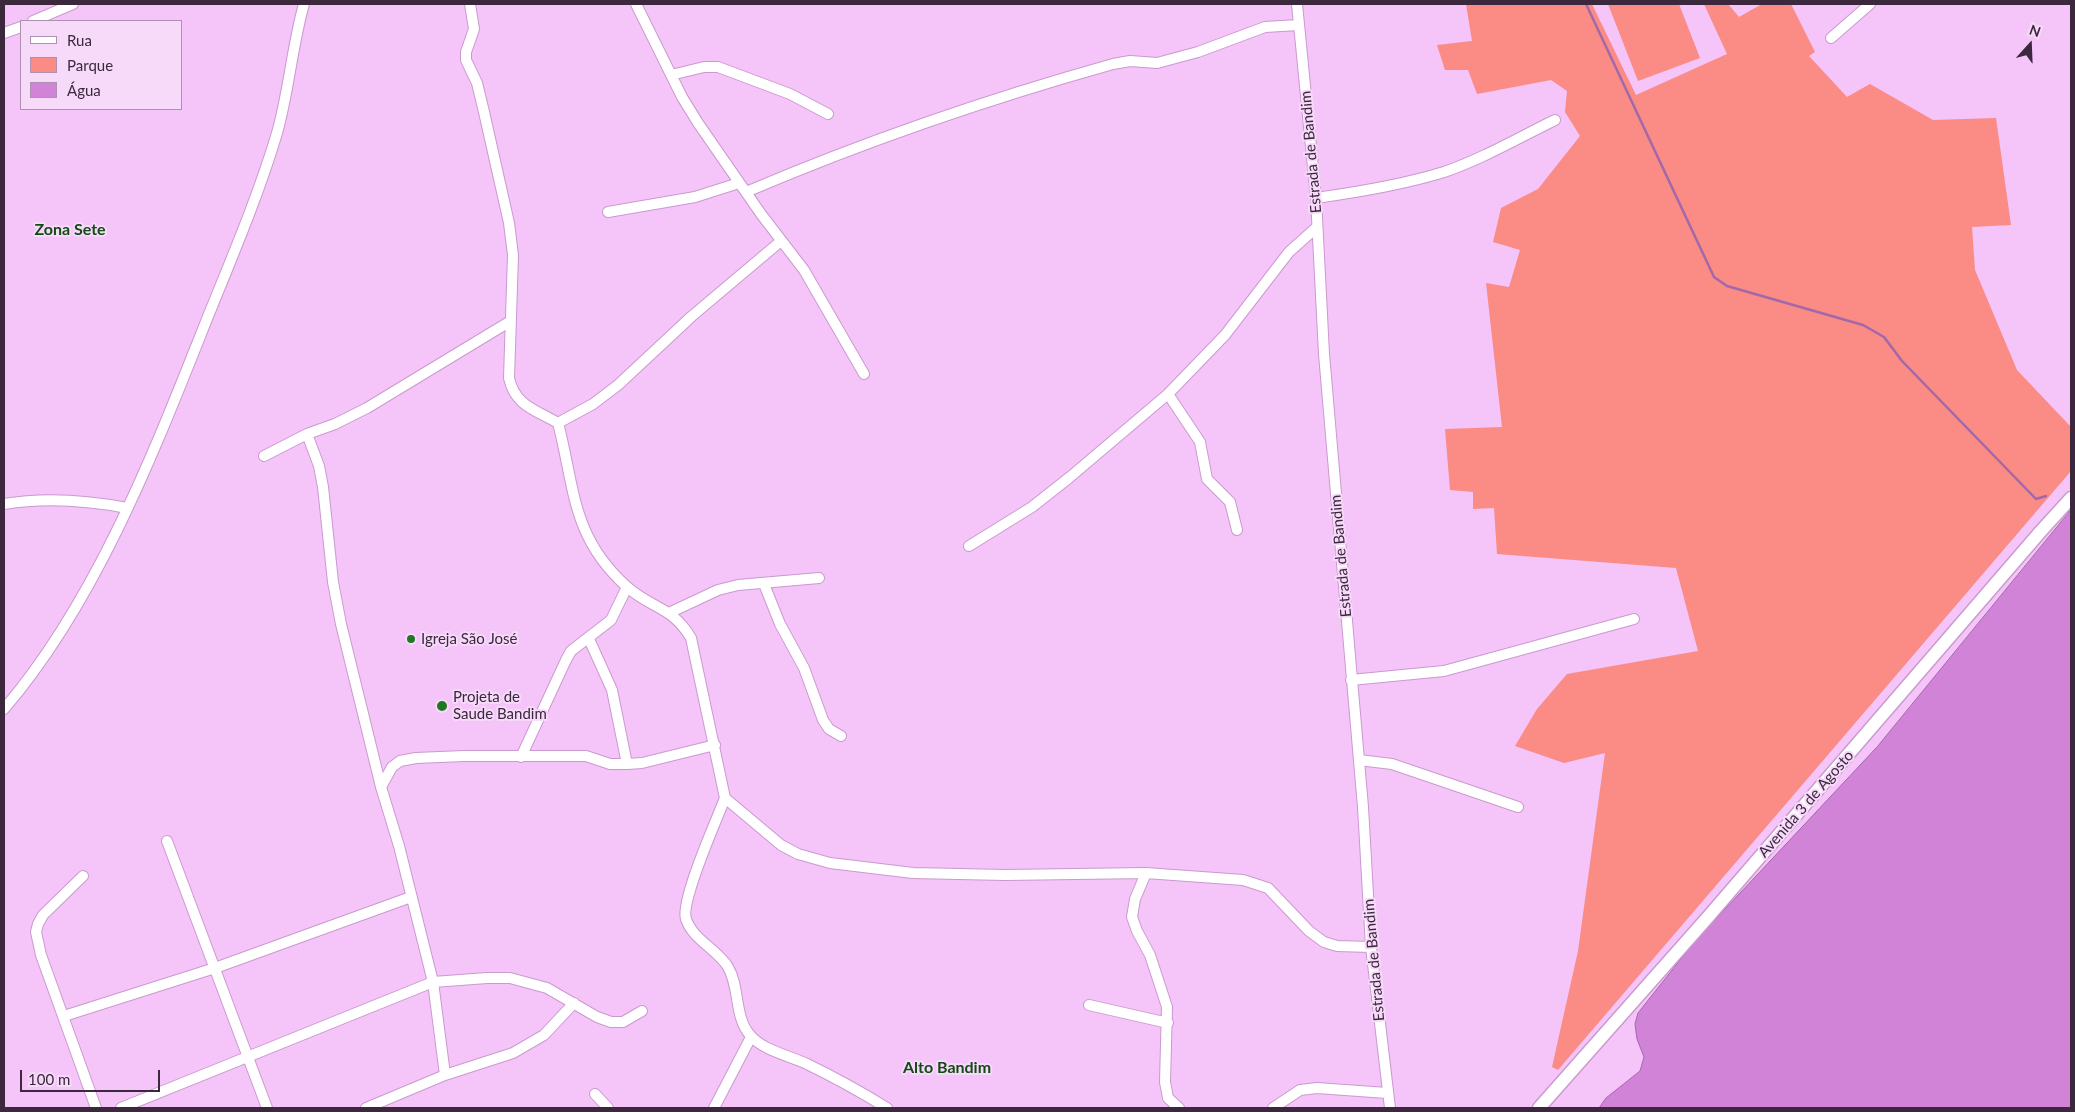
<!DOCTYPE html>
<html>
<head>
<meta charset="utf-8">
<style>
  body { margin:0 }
  #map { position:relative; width:2075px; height:1112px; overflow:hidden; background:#f5c4f9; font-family:Lato,sans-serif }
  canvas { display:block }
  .frame { position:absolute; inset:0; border:5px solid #3b283d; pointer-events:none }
  .legend { position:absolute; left:20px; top:20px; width:162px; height:90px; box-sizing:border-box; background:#f7d9f9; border:1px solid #ac92ae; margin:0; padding:6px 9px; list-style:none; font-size:15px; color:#3b283d }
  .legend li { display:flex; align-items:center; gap:10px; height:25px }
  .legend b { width:25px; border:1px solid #ac92ae }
  .north { position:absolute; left:2005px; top:20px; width:50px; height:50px; -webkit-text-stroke:4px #f7d9f9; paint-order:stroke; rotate:20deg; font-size:14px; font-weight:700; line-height:20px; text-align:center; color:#3b283d }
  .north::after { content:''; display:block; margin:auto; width:18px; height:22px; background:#3b283d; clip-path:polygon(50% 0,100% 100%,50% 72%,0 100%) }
  .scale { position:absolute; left:20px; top:1070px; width:140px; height:22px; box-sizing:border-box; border:2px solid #3b283d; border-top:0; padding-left:6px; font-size:15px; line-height:18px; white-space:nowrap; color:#3b283d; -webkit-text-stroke:4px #f7d9f9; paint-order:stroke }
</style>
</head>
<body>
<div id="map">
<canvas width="2075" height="1112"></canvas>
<div class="frame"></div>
<ul class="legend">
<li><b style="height:6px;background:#fff"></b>Rua</li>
<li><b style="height:14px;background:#fa8b85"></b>Parque</li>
<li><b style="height:14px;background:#d083d7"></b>Água</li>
</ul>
<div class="north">N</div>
<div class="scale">100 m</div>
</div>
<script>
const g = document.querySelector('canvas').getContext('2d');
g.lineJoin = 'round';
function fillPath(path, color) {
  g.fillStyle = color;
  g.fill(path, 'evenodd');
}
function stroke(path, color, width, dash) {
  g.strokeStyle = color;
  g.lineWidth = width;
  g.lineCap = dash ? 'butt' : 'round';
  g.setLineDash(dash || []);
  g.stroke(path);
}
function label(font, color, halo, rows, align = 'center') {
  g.font = font + ' Lato,sans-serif';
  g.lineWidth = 4;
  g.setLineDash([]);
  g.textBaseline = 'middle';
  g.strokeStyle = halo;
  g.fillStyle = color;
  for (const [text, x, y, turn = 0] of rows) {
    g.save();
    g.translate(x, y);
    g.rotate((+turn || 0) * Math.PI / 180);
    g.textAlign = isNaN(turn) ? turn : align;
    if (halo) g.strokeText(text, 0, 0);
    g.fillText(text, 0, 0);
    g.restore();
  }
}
fillPath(new Path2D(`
  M 1466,4 L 1592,4 L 1636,95 L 1727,54 L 1704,4 L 1728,4 L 1739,17 L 1762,4 L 1791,4 L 1815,52 L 1809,56 L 1847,97 L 1870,84 L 1933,120 L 1996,118 L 2011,225 L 1972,227 L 1975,270 L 2017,370 L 2071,427 L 2071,471 L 1558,1070 L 1552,1067 L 1578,951 L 1605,753 L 1564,763 L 1515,746 L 1537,709 L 1567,674 L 1698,651 L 1676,568 L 1497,554 L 1494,508 L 1473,509 L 1473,492 L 1450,490 L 1445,429 L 1502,427 L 1486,283 L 1509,287 L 1520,250 L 1493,242 L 1501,208 L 1538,189 L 1580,136 L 1565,112 L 1567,91 L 1551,80 L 1477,94 L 1468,70 L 1445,70 L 1437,45 L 1472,41 Z
  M 1608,4 L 1679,4 L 1700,58 L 1638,81 Z`), '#fa8b85');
const water = new Path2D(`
  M 2071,510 L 2071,1108 L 1599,1108 L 1606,1098 L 1640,1071 L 1644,1057 L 1637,1039 L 1635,1024 L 1638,1013 L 1653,994 L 1696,940 L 1877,747 Z`);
fillPath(water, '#d083d7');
stroke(water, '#a368a9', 1);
stroke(new Path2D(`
  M 1586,4 L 1714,277 L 1727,286 L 1863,325 L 1884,337 L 1902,361 L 2036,499 L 2046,496`), '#a368a9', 2.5);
const minor = new Path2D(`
  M 470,4 L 474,29 L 466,52 L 466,60 L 477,83 L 484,112 L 509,223 L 513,255 L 509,378 C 515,406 536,410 558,423 C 575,488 571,536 626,586 C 651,609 671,605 691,638 L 725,798 L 781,845 L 798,854 L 830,863 L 913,873 L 1005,875 L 1146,873 L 1243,880 L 1268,888 L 1309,931 L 1324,942 L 1337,946 L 1371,947
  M 636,4 L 682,97 L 698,123 L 761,214 L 804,270 L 864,374
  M 1297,4 L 1316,198 L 1324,354 L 1363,807 L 1371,947 L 1390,1108
  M 33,21 L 73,4
  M 4,33 L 21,27
  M 1831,38 L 1870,4
  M 671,75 L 704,67 L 718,67 L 790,94 L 828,114
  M 746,192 C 866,141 988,99 1113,64 L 1130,61 L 1157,63 L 1198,52 L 1265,27 L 1298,25
  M 1316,198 C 1359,192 1402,185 1444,172 C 1482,159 1518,138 1555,120
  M 608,212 L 695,197 L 739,183
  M 1168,394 L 1200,442 L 1207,479 L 1230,502 L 1237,530
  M 558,423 L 593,404 L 618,385 L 692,316 L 781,241
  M 307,434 L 319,466 L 323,487 L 333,582 L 341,624 L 381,787 L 399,846 L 433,982 L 445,1075
  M 264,456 L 307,434 L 335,424 L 367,408 L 509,322
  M 4,504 C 46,497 85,500 127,508
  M 969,546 L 1032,507 L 1070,477 L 1168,394 L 1225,335 L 1289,252 L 1317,227
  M 764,584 L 780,624 L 804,668 L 823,720 L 829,729 L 841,736
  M 671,612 L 718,590 L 738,585 L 819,578
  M 589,639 L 612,690 L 627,764
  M 1351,680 L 1444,671 L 1634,619
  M 4,709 C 95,603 152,457 203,329 C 229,264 257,200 277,133 C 289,91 292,46 304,4
  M 521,757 L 566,660 L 571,651 L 611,620 L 627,587
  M 1359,760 L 1392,764 L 1518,807
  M 381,787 L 392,767 L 400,761 L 416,758 L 464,756 L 586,756 L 610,764 L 627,764 L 642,763 L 715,745
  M 725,798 C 717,819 680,901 686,919 C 693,940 717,949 728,967 C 740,987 734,1017 750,1035 C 762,1050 790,1056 807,1064 C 834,1077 861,1092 887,1108
  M 167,841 L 267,1108
  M 1146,873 L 1135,899 L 1132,917 L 1137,931 L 1150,955 L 1167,1007 L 1165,1082 L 1168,1098 L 1179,1108
  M 83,876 L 43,915 L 38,924 L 36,932 L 41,955 L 96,1108
  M 1089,1005 L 1168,1023
  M 64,1016 L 215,968 L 411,897
  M 595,1094 L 608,1108
  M 121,1108 L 433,982 L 487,978 L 510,978 L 547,988 L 597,1017 L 611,1022 L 623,1022 L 642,1011
  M 366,1108 L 445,1075 L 513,1053 L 544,1035 L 574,1003
  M 714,1108 L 751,1037
  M 1273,1108 L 1300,1090 L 1317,1088 L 1387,1093`);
const tertiary = new Path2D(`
  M 1539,1108 L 1708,917 L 2041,531 L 2071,498`);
stroke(minor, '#ca9ace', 12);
stroke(tertiary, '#ca9ace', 15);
stroke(minor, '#fff', 10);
stroke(tertiary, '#fff', 12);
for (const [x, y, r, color] of [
  [411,639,5,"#1f7724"],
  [442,706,6,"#1f7724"]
]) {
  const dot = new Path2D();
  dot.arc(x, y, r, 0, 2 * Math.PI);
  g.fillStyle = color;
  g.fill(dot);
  stroke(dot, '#f7d9f9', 2);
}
label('15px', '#3b283d', '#f7d9f9', [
  ["Estrada de Bandim",1311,152,-95],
  ["Estrada de Bandim",1341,556,-95],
  ["Avenida 3 de Agosto",1806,804,-49],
  ["Estrada de Bandim",1374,960,-95]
]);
label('15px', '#3b283d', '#f7d9f9', [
  ["Igreja São José",421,639],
  ["Projeta de",453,697],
  ["Saude Bandim",453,714]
], 'left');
label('bold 16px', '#124914', '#f7d9f9', [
  ["Zona Sete",70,230],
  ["Alto Bandim",947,1068]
]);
</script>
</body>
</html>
